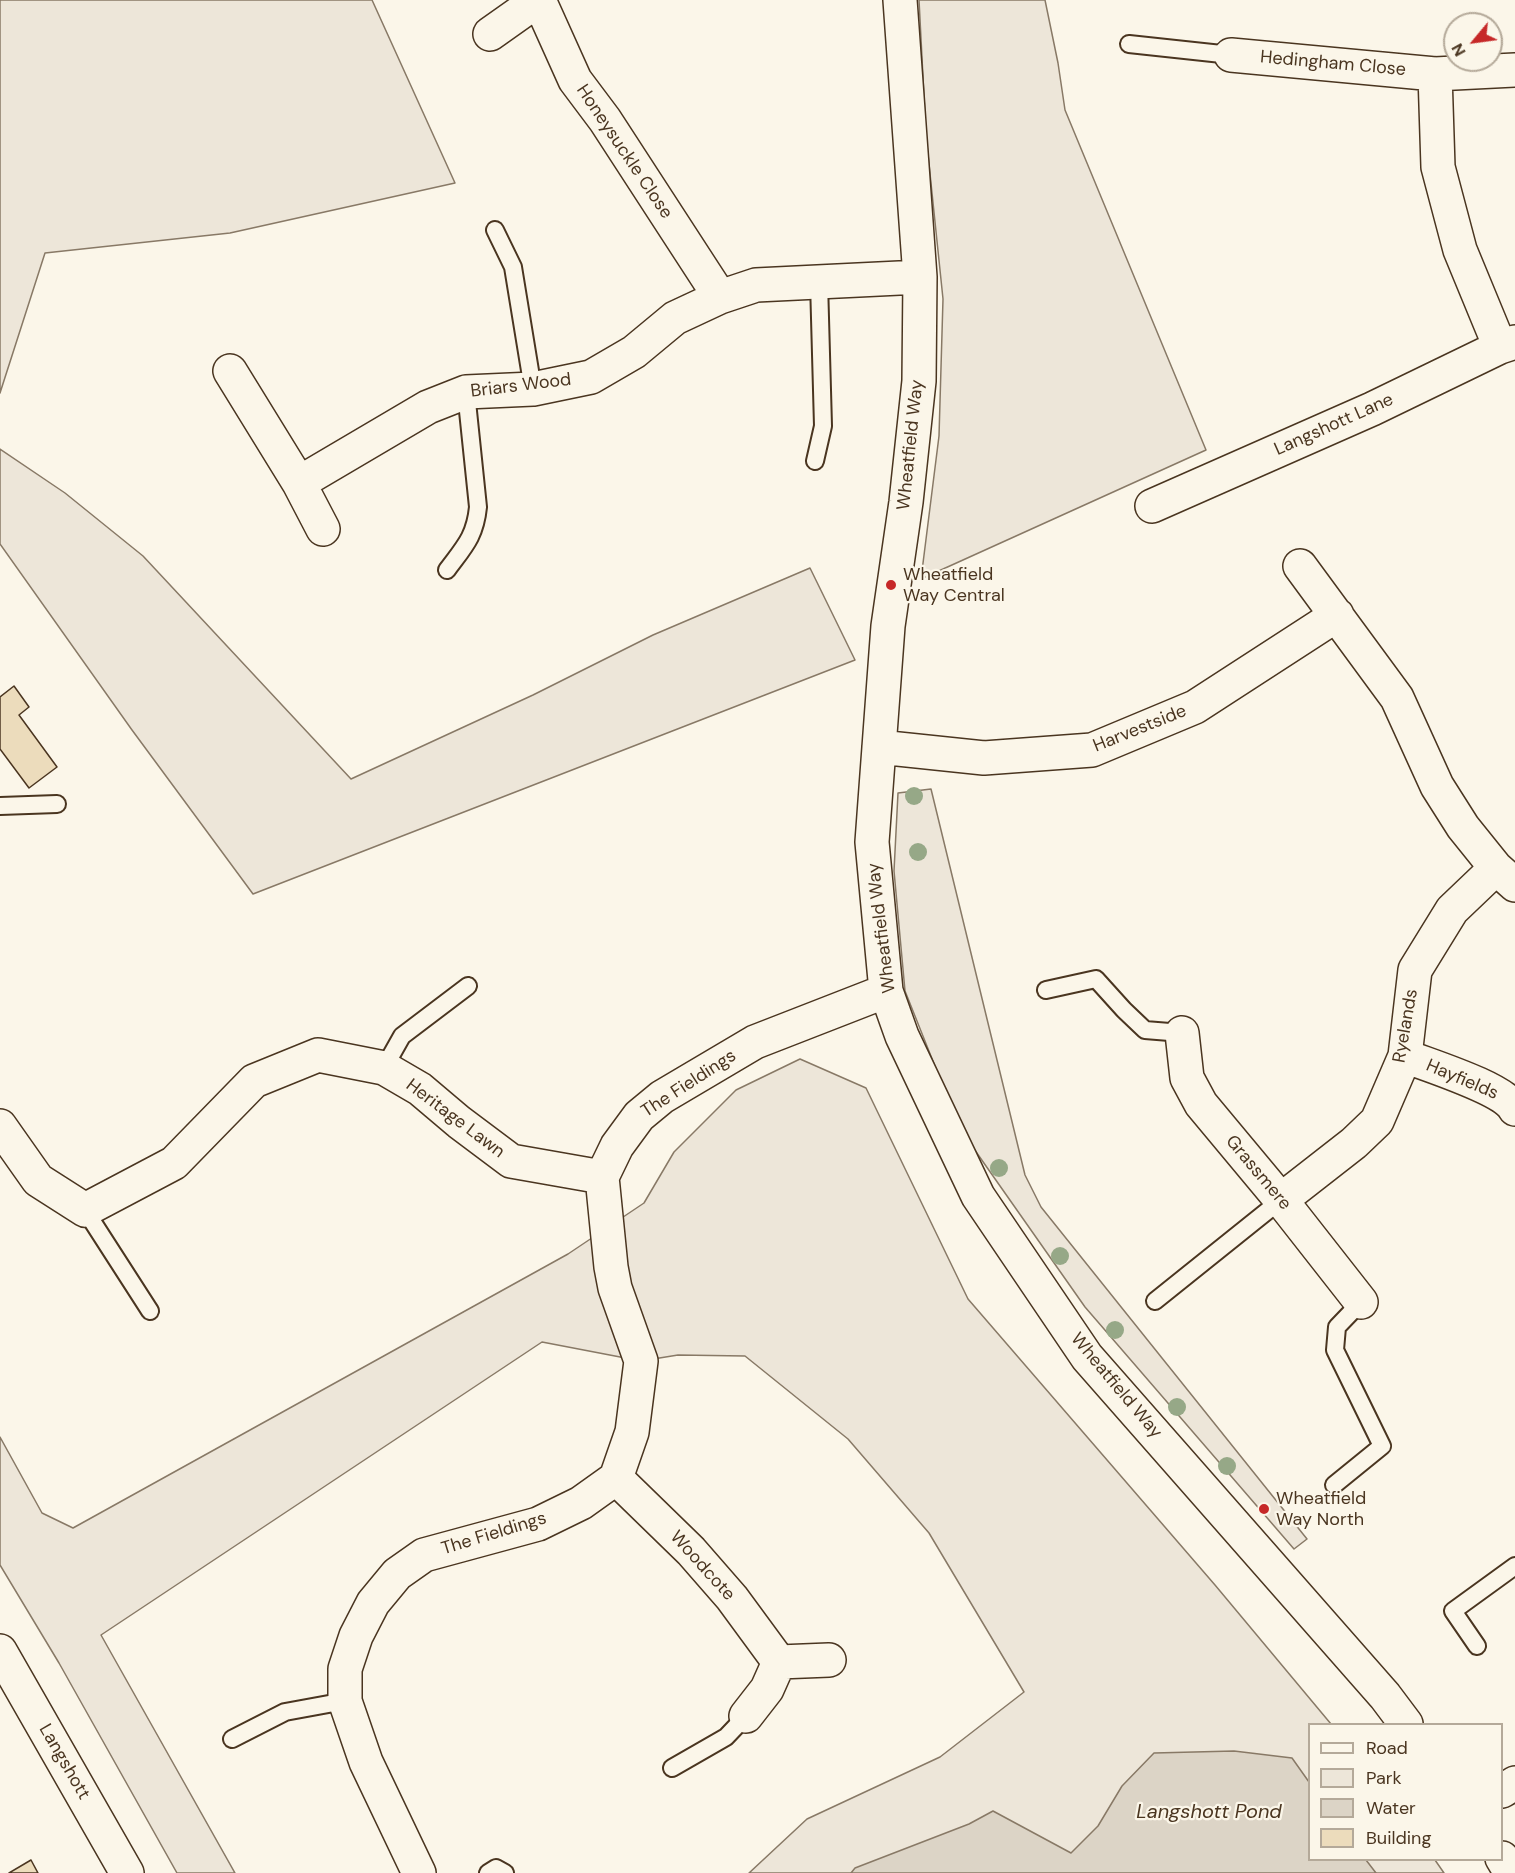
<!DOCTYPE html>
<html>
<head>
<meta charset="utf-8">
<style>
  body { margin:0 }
  #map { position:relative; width:1515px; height:1873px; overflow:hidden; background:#fbf6e9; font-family:"DM Sans",sans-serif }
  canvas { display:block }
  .legend { position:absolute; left:1308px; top:1723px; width:195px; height:138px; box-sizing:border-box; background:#fbf6e9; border:2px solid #b4a999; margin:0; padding:8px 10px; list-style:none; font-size:18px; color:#4a3520 }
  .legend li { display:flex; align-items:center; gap:12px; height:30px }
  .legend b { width:30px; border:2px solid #b4a999 }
  .north { position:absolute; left:1443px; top:12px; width:60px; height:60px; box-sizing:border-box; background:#fbf6e9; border:2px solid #b4a999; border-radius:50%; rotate:241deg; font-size:16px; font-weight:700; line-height:24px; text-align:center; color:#4a3520 }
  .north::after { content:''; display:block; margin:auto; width:21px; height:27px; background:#c62828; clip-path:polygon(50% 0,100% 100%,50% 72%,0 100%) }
</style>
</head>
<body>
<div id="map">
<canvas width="1515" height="1873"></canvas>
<ul class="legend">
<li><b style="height:8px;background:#fbf6e9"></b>Road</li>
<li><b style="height:16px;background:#ede6d9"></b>Park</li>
<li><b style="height:16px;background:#dcd4c6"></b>Water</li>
<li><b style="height:16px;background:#ecdcbc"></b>Building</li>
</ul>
<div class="north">N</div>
</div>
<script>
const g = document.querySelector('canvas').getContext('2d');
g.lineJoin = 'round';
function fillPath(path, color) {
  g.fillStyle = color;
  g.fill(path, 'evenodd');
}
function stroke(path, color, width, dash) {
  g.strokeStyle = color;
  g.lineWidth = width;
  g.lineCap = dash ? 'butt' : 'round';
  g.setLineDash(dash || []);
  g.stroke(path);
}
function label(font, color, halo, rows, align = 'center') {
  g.font = font + ' "DM Sans",sans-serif';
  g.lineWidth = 4.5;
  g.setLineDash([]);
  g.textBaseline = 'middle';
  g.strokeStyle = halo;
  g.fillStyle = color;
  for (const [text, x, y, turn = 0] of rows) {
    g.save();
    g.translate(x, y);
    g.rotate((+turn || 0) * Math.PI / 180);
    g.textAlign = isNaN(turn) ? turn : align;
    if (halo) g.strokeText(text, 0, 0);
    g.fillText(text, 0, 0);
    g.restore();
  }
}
const green = new Path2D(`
  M 0,0 L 372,0 L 455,183 L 230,233 L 45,253 L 0,393 Z
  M 919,0 L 1045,0 L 1058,63 L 1065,110 L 1206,450 L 921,579 L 939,436 L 943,299 L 926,135 Z
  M 0,449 L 65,493 L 143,556 L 351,779 L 533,695 L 653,635 L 810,568 L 855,660 L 253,894 L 132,730 L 0,544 Z
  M 931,789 L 1025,1175 L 1041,1207 L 1307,1539 L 1294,1549 L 1085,1307 L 960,1129 L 905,991 L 894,871 L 898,793 Z
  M 800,1059 L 866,1088 L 968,1299 L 1215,1585 L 1331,1724 L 1310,1724 L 1310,1860 L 1435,1860 L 1444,1873 L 749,1873 L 807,1819 L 940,1757 L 1024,1692 L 929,1533 L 848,1439 L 745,1356 L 678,1355 L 641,1361 L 542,1342 L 101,1635 L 235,1873 L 177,1873 L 59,1663 L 0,1565 L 0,1437 L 42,1513 L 73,1528 L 568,1254 L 644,1203 L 674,1152 L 736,1090 Z`);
fillPath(green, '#ede6d9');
stroke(green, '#887966', 1.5);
const water = new Path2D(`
  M 1234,1751 L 1292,1758 L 1309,1782 L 1310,1860 L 1366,1860 L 1376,1873 L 851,1873 L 855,1868 L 969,1824 L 993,1811 L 1071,1853 L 1098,1826 L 1122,1786 L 1154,1753 Z`);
fillPath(water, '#dcd4c6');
stroke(water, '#887966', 1.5);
const building = new Path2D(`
  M 14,686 L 29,707 L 19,715 L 57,767 L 29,788 L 0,749 L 0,697 Z
  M 31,1860 L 38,1873 L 9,1873 Z`);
fillPath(building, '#ecdcbc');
stroke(building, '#4a3520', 1.5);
const lane = new Path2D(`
  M 1129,44 L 1231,55
  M 495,230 L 513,267 L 533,389
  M 815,461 L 823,426 L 819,282
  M 447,570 C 464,547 475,537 478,507 L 466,392
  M 0,806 L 57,804
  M 1046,990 L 1096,979 L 1124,1010 L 1145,1030 L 1182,1033
  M 384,1068 L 402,1036 L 468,986
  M 85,1210 L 150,1311
  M 1155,1301 L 1281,1200
  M 1334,1485 L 1382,1446 L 1335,1350 L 1337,1327 L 1361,1302
  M 1477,1646 L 1453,1611 L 1515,1566
  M 232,1739 L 285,1712 L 345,1701
  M 672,1768 L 726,1737 L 746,1716
  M 488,1873 L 496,1868 L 505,1873`);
const street = new Path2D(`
  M 539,0 L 575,80 L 605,120 L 720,297
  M 900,0 L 920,277 L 919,381 L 906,502 L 888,626 L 872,842 L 886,991 L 902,1036 L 978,1196 L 1087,1357 L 1385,1696 L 1406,1724
  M 490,34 L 538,0
  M 1231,55 L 1435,74 L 1515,70
  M 1435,74 L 1438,167 L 1460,250 L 1500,347
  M 230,371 L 299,483 L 323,529
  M 299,483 L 428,407 L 466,392 L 533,389 L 591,377 L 634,352 L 675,318 L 720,297 L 756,285 L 920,277
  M 1152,506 L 1372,409 L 1500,347 L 1515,342
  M 1300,566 L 1397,698 L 1437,786 L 1463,827 L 1496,868 L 1515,885
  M 879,747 L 984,758 L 1092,750 L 1195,707 L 1337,615
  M 1182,1033 L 1187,1078 L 1201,1104 L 1281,1200 L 1361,1302
  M 1405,1056 C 1430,1066 1503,1088 1515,1109
  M 0,1126 L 38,1180 L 85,1210 L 174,1163 L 254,1081 L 318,1055 L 384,1068 L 420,1089 L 459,1122 L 511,1161 L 602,1177
  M 1281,1200 L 1354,1143 L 1377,1121 L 1405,1056 L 1415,970 L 1452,910 L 1496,868
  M 616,1478 L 691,1551 L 732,1598 L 779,1662
  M 0,1651 L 127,1873
  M 746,1716 L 767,1689 L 779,1662 L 829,1660
  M 1502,1791 L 1515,1783
  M 1502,1858 L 1511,1873
  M 419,1873 L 366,1762 L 345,1701 L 345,1669 L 356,1636 L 373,1603 L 397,1574 L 424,1555 L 538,1524 L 581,1503 L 616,1478 L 632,1432 L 641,1361 L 615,1288 L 611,1267 L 602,1177 L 617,1146 L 639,1116 L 662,1097 L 755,1042 L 886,991`);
stroke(lane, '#4a3520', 20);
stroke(street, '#4a3520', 36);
stroke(lane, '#fbf6e9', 16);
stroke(street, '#fbf6e9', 33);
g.fillStyle = '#96a887';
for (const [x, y] of [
  [914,796],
  [918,852],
  [999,1168],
  [1060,1256],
  [1115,1330],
  [1177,1407],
  [1227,1466]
]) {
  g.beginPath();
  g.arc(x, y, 9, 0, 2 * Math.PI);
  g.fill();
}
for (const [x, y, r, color] of [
  [891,585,6,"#c62828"],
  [1264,1509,6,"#c62828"]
]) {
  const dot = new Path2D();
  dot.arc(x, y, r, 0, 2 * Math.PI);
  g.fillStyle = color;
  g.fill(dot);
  stroke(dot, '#fbf6e9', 2);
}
label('18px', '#4a3520', '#fbf6e9', [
  ["Hedingham Close",1333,64,5],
  ["Honeysuckle Close",624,152,56],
  ["Briars Wood",521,386,-7],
  ["Langshott Lane",1334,425,-24],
  ["Wheatfield Way",911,445,-84],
  ["Harvestside",1140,729,-22],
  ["Wheatfield Way",882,928,-97],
  ["Ryelands",1406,1026,-80],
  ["Hayfields",1462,1080,23],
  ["The Fieldings",689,1084,-33],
  ["Heritage Lawn",455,1119,37],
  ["Grassmere",1258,1173,50],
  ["Wheatfield Way",1116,1386,50],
  ["The Fieldings",494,1534,-17],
  ["Woodcote",702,1566,48],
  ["Langshott",64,1762,60]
]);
label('18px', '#4a3520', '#fbf6e9', [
  ["Wheatfield",903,575],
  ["Way Central",903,596],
  ["Wheatfield",1276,1499],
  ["Way North",1276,1520]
], 'left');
label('italic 20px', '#4a3520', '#fbf6e9', [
  ["Langshott Pond",1209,1813]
]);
</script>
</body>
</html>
